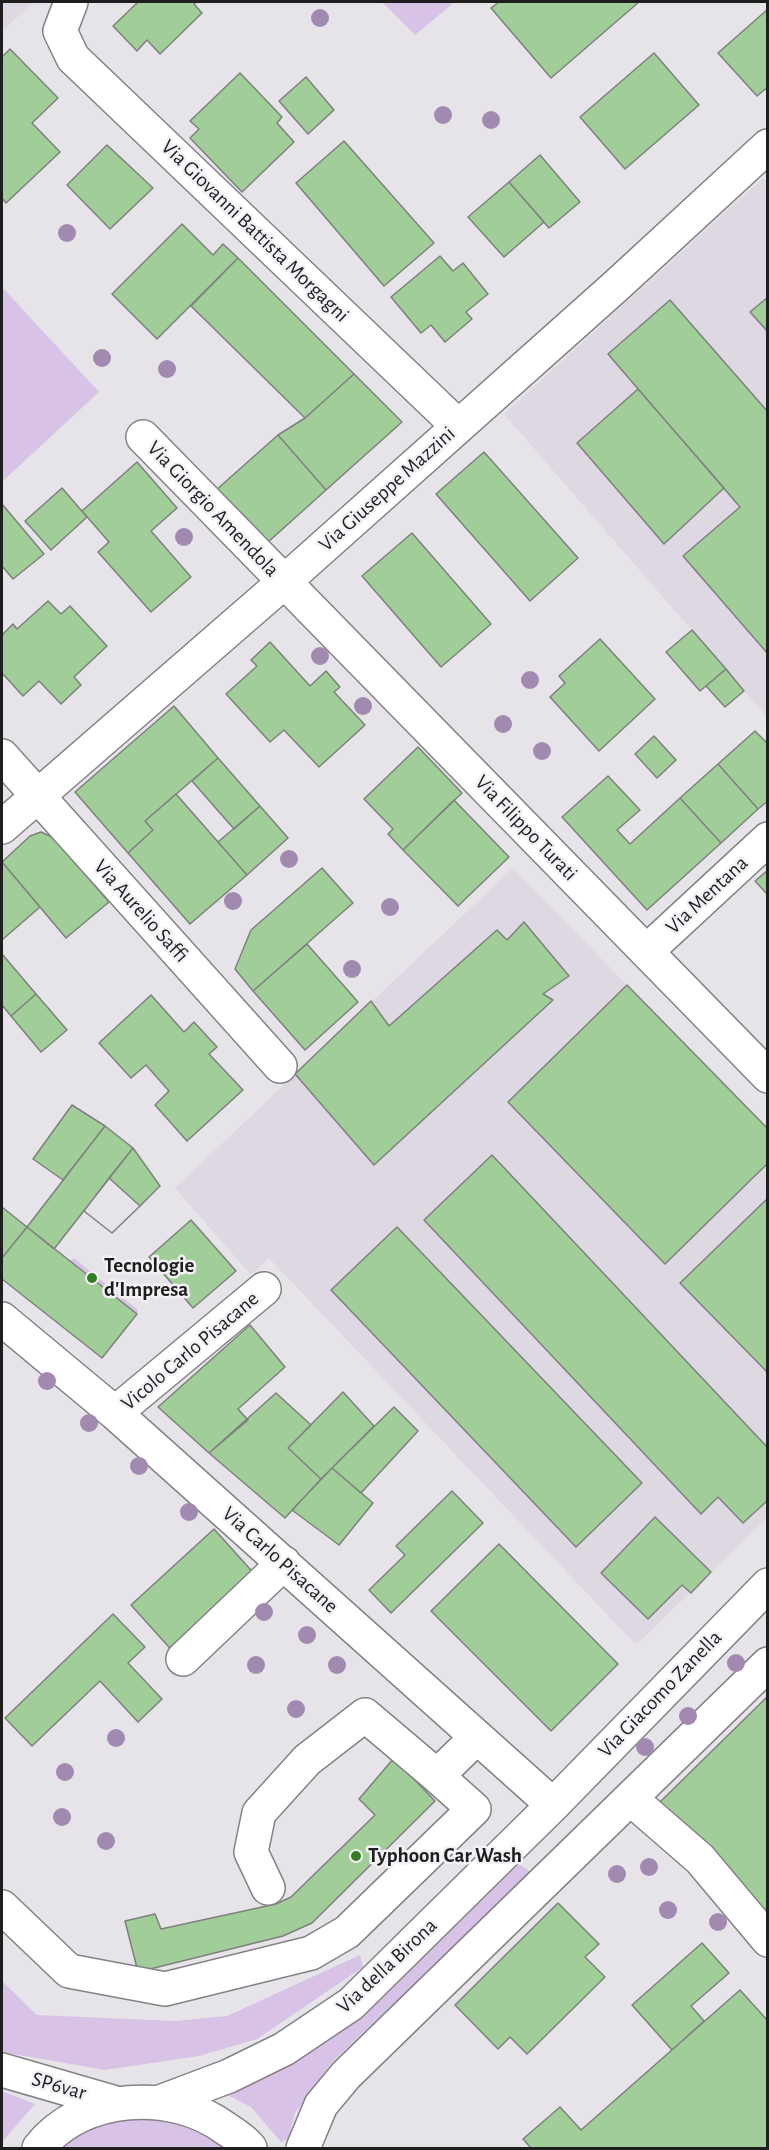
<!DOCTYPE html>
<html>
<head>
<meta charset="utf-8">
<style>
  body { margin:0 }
  #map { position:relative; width:769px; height:2150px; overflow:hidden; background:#e6e4e8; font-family:"Alegreya Sans",sans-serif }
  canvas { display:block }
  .frame { position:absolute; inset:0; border:3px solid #1f1e1f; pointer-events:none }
</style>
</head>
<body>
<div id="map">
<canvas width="769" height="2150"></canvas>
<div class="frame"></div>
</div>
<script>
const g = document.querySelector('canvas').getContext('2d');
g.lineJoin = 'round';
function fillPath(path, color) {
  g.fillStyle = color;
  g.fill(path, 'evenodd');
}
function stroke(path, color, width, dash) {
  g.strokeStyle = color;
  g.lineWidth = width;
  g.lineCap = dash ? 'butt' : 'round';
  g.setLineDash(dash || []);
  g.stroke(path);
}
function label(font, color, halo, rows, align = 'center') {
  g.font = font + ' "Alegreya Sans",sans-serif';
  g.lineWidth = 5;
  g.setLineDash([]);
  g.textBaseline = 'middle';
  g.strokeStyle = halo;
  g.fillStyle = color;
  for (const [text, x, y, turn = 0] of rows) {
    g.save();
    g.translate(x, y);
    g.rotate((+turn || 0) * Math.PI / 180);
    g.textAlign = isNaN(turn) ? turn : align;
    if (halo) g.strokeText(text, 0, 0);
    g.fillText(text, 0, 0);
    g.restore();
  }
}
fillPath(new Path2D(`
  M 2,2 L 34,2 L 2,31 Z
  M 763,178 L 768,183 L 767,717 L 504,414 Z
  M 513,868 L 767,1129 L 767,1518 L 636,1645 L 269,1258 L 251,1275 L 175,1188 Z`), '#ded8e2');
fillPath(new Path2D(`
  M 382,2 L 455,2 L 415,35 Z
  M 2,287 L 99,392 L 2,482 Z
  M 74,1258 L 138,1310 L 137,1314 L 70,1261 Z
  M 519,1864 L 532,1873 L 334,2060 L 295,2113 L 288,2138 L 281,2142 L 251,2107 L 225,2094 L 321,2044 L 362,2013 Z
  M 360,1955 L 363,1967 L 257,2039 L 199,2056 L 105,2070 L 2,2052 L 2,1981 L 37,2015 L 175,2021 L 227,2016 Z
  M 2,2091 L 35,2104 L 2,2142 Z
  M 167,2118 L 196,2128 L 229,2148 L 62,2148 C 98,2119 123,2119 167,2118 Z`), '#d8c3e6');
const building = new Path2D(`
  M 138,2 L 197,2 L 194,4 L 202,13 L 160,54 L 147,40 L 137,51 L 113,26 Z
  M 499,2 L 639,2 L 551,78 L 491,8 Z
  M 768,9 L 768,87 L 757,96 L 718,53 Z
  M 10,49 L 58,98 L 32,123 L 60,152 L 6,203 L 2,198 L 2,57 Z
  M 654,53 L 699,105 L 625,169 L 580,117 Z
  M 240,73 L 282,117 L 277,123 L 294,142 L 242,192 L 190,138 L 199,129 L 190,121 Z
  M 306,77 L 334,110 L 308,134 L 279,101 Z
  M 344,141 L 434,243 L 384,286 L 296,183 Z
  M 107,145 L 153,188 L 110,229 L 67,185 Z
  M 540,155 L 580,202 L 549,228 L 509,182 Z
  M 509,182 L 544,222 L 504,257 L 468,217 Z
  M 182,224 L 213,255 L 223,244 L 238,258 L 157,339 L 112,294 Z
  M 440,256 L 453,271 L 463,263 L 488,294 L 466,312 L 472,319 L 445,342 L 431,325 L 421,333 L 391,297 Z
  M 238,258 L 354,374 L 305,418 L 191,306 Z
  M 768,297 L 768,332 L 750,312 Z
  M 670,300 L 768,412 L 768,654 L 683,556 L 740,507 L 608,354 Z
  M 354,374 L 402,422 L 326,490 L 278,435 L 305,418 Z
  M 638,389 L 724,488 L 664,544 L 577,443 Z
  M 278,435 L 326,490 L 267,543 L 215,491 Z
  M 484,452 L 578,558 L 530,601 L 436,494 Z
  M 137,462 L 177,508 L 151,531 L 191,577 L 151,612 L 98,552 L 109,542 L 82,511 Z
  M 62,488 L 87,517 L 51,550 L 25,521 Z
  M 2,504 L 44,554 L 13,579 L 2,566 Z
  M 412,533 L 491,624 L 441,667 L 362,576 Z
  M 48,601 L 61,614 L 70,606 L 107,646 L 74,677 L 81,685 L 61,704 L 39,681 L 23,696 L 2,673 L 2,635 L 13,624 L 17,629 Z
  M 692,630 L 726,669 L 700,691 L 666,652 Z
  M 600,639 L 655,699 L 599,751 L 550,697 L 565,683 L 559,676 Z
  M 270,642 L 310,686 L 326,671 L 340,687 L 334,692 L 365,725 L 319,767 L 284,730 L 270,742 L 226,694 L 257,666 L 251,660 Z
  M 726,669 L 744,691 L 725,707 L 706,686 Z
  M 174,706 L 218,758 L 145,821 L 153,830 L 128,853 L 75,792 Z
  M 755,731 L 768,744 L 768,801 L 758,809 L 718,764 Z
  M 654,736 L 676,760 L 657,778 L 635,754 Z
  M 418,747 L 462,793 L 403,850 L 388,834 L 393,829 L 364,799 Z
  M 218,758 L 260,806 L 234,829 L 192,781 Z
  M 718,764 L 758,809 L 721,843 L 680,798 Z
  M 608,776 L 640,810 L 617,830 L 630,844 L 680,798 L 721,843 L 647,910 L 562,817 Z
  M 176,794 L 247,875 L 190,924 L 128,853 L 153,830 L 145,821 Z
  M 454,800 L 509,857 L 458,906 L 403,850 Z
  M 260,806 L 288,838 L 247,875 L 218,842 Z
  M 41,832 L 54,838 L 109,902 L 66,938 L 2,862 L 30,836 Z
  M 2,862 L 40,907 L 2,940 Z
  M 322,868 L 353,903 L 253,991 L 235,969 L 251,930 Z
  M 768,870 L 768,895 L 755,881 Z
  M 524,922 L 569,976 L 543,994 L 553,1000 L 374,1165 L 295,1074 L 371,1001 L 389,1026 L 497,930 L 507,940 Z
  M 307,944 L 358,1002 L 305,1050 L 253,991 Z
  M 2,954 L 36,994 L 11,1016 L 2,1005 Z
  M 627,985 L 768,1129 L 768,1163 L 665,1264 L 508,1102 Z
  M 36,994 L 67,1030 L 41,1052 L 11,1016 Z
  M 151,995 L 184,1032 L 194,1022 L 217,1047 L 209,1054 L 243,1090 L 187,1141 L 155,1105 L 169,1091 L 146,1065 L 131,1078 L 99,1043 Z
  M 72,1105 L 105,1126 L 63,1180 L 33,1159 Z
  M 105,1126 L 133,1148 L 54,1249 L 27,1227 Z
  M 133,1148 L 160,1186 L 140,1206 L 109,1178 Z
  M 492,1155 L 768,1448 L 768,1500 L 743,1523 L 718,1497 L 701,1514 L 424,1220 Z
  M 109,1178 L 140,1206 L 112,1233 L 84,1211 Z
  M 109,1178 L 140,1206 L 112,1233 L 84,1211 Z
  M 768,1198 L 768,1373 L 680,1283 Z
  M 2,1207 L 27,1227 L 2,1258 Z
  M 191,1220 L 236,1271 L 193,1308 L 149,1257 Z
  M 27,1227 L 137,1314 L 102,1358 L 2,1279 L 2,1258 Z
  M 397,1227 L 642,1483 L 576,1547 L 331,1290 Z
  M 250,1325 L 285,1367 L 238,1409 L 248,1420 L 209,1453 L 158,1407 Z
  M 343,1392 L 374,1426 L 321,1479 L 288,1448 Z
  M 276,1393 L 311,1425 L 288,1448 L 321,1479 L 285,1518 L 209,1453 Z
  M 394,1407 L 418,1431 L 361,1493 L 332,1468 Z
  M 332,1468 L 373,1503 L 339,1545 L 292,1510 Z
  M 452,1491 L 483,1523 L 391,1613 L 369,1590 L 405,1555 L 396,1546 Z
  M 655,1517 L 711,1572 L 691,1593 L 682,1585 L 648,1619 L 601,1573 Z
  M 214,1529 L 259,1579 L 176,1655 L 131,1605 Z
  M 499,1544 L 618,1664 L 551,1731 L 431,1611 Z
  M 113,1614 L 145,1647 L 128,1663 L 162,1699 L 138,1722 L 100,1681 L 32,1746 L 5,1718 Z
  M 768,1696 L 768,1918 L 660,1802 Z
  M 394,1758 L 435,1801 L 312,1923 L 283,1936 L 138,1972 L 125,1921 L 155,1914 L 161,1929 L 276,1904 L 291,1897 L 375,1815 L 359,1799 Z
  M 558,1903 L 599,1944 L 585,1957 L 605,1977 L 527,2054 L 510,2037 L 498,2049 L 455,2005 Z
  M 702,1943 L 729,1973 L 691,2006 L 704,2021 L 672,2050 L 632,2005 Z
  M 740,1990 L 768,2021 L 768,2148 L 531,2148 L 523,2139 L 560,2107 L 581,2130 Z`);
fillPath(building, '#a1cd99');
stroke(building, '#7d807d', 1.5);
const minor = new Path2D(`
  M 71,2 L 60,31 L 73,58 L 458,426
  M 143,437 L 768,1076
  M 2,756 L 280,1066
  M 2,827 L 284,582 L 616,286 L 768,146
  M 647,951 L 768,839
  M 2,1319 L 115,1413 L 553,1805
  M 115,1413 L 264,1289
  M 183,1659 L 284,1563
  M 631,1799 L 700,1859 L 768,1940
  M 268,1888 L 251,1852 L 259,1813 L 307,1760 L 365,1715 L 437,1776
  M 2,1907 L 69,1971 L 165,1989 L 311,1953 L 347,1932 L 474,1809 L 437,1776 L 477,1737
  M 160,2102 L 229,2076 L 284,2049 L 351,2004 L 553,1805 L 768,1585
  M 303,2148 L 321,2105 L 346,2075 L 768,1664`);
const major = new Path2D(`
  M 2,2070 L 116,2103
  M 39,2148 C 82,2093 172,2089 225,2128 C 234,2134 244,2140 250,2148`);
stroke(minor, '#848286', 36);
stroke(major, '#848286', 36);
stroke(minor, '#fff', 33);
stroke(major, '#fff', 33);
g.fillStyle = '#a289b0';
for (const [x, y] of [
  [320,18],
  [443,115],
  [491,120],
  [67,233],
  [102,358],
  [167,369],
  [184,537],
  [320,656],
  [530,680],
  [363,706],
  [503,724],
  [542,751],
  [289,859],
  [233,901],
  [390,907],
  [352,969],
  [47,1381],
  [89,1423],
  [139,1466],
  [189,1512],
  [264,1612],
  [307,1635],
  [736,1663],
  [256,1665],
  [337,1665],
  [296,1709],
  [688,1716],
  [116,1738],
  [645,1747],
  [65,1772],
  [62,1817],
  [106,1841],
  [649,1867],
  [617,1874],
  [668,1910],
  [718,1922]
]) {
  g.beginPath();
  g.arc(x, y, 9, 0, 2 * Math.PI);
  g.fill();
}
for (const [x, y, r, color] of [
  [92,1278,6,"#337e25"],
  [356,1856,6,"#337e25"]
]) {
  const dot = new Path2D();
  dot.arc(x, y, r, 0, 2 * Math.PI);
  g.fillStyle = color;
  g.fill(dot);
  stroke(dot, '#f3f1f5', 2);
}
label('21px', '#1f1e1f', '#f3f1f5', [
  ["Via Giovanni Battista Morgagni",255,231,44],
  ["Via Giuseppe Mazzini",387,489,-42],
  ["Via Giorgio Amendola",213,509,46],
  ["Via Filippo Turati",526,828,46],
  ["Via Mentana",707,895,-43],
  ["Via Aurelio Saffi",141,911,48],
  ["Vicolo Carlo Pisacane",190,1351,-40],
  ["Via Carlo Pisacane",280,1560,42],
  ["Via Giacomo Zanella",660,1694,-46],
  ["Via della Birona",387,1966,-43],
  ["SP6var",59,2086,16]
]);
label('bold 21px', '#1f1e1f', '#f3f1f5', [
  ["Tecnologie",104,1266],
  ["d'Impresa",104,1290],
  ["Typhoon Car Wash",368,1856]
], 'left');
</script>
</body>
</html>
